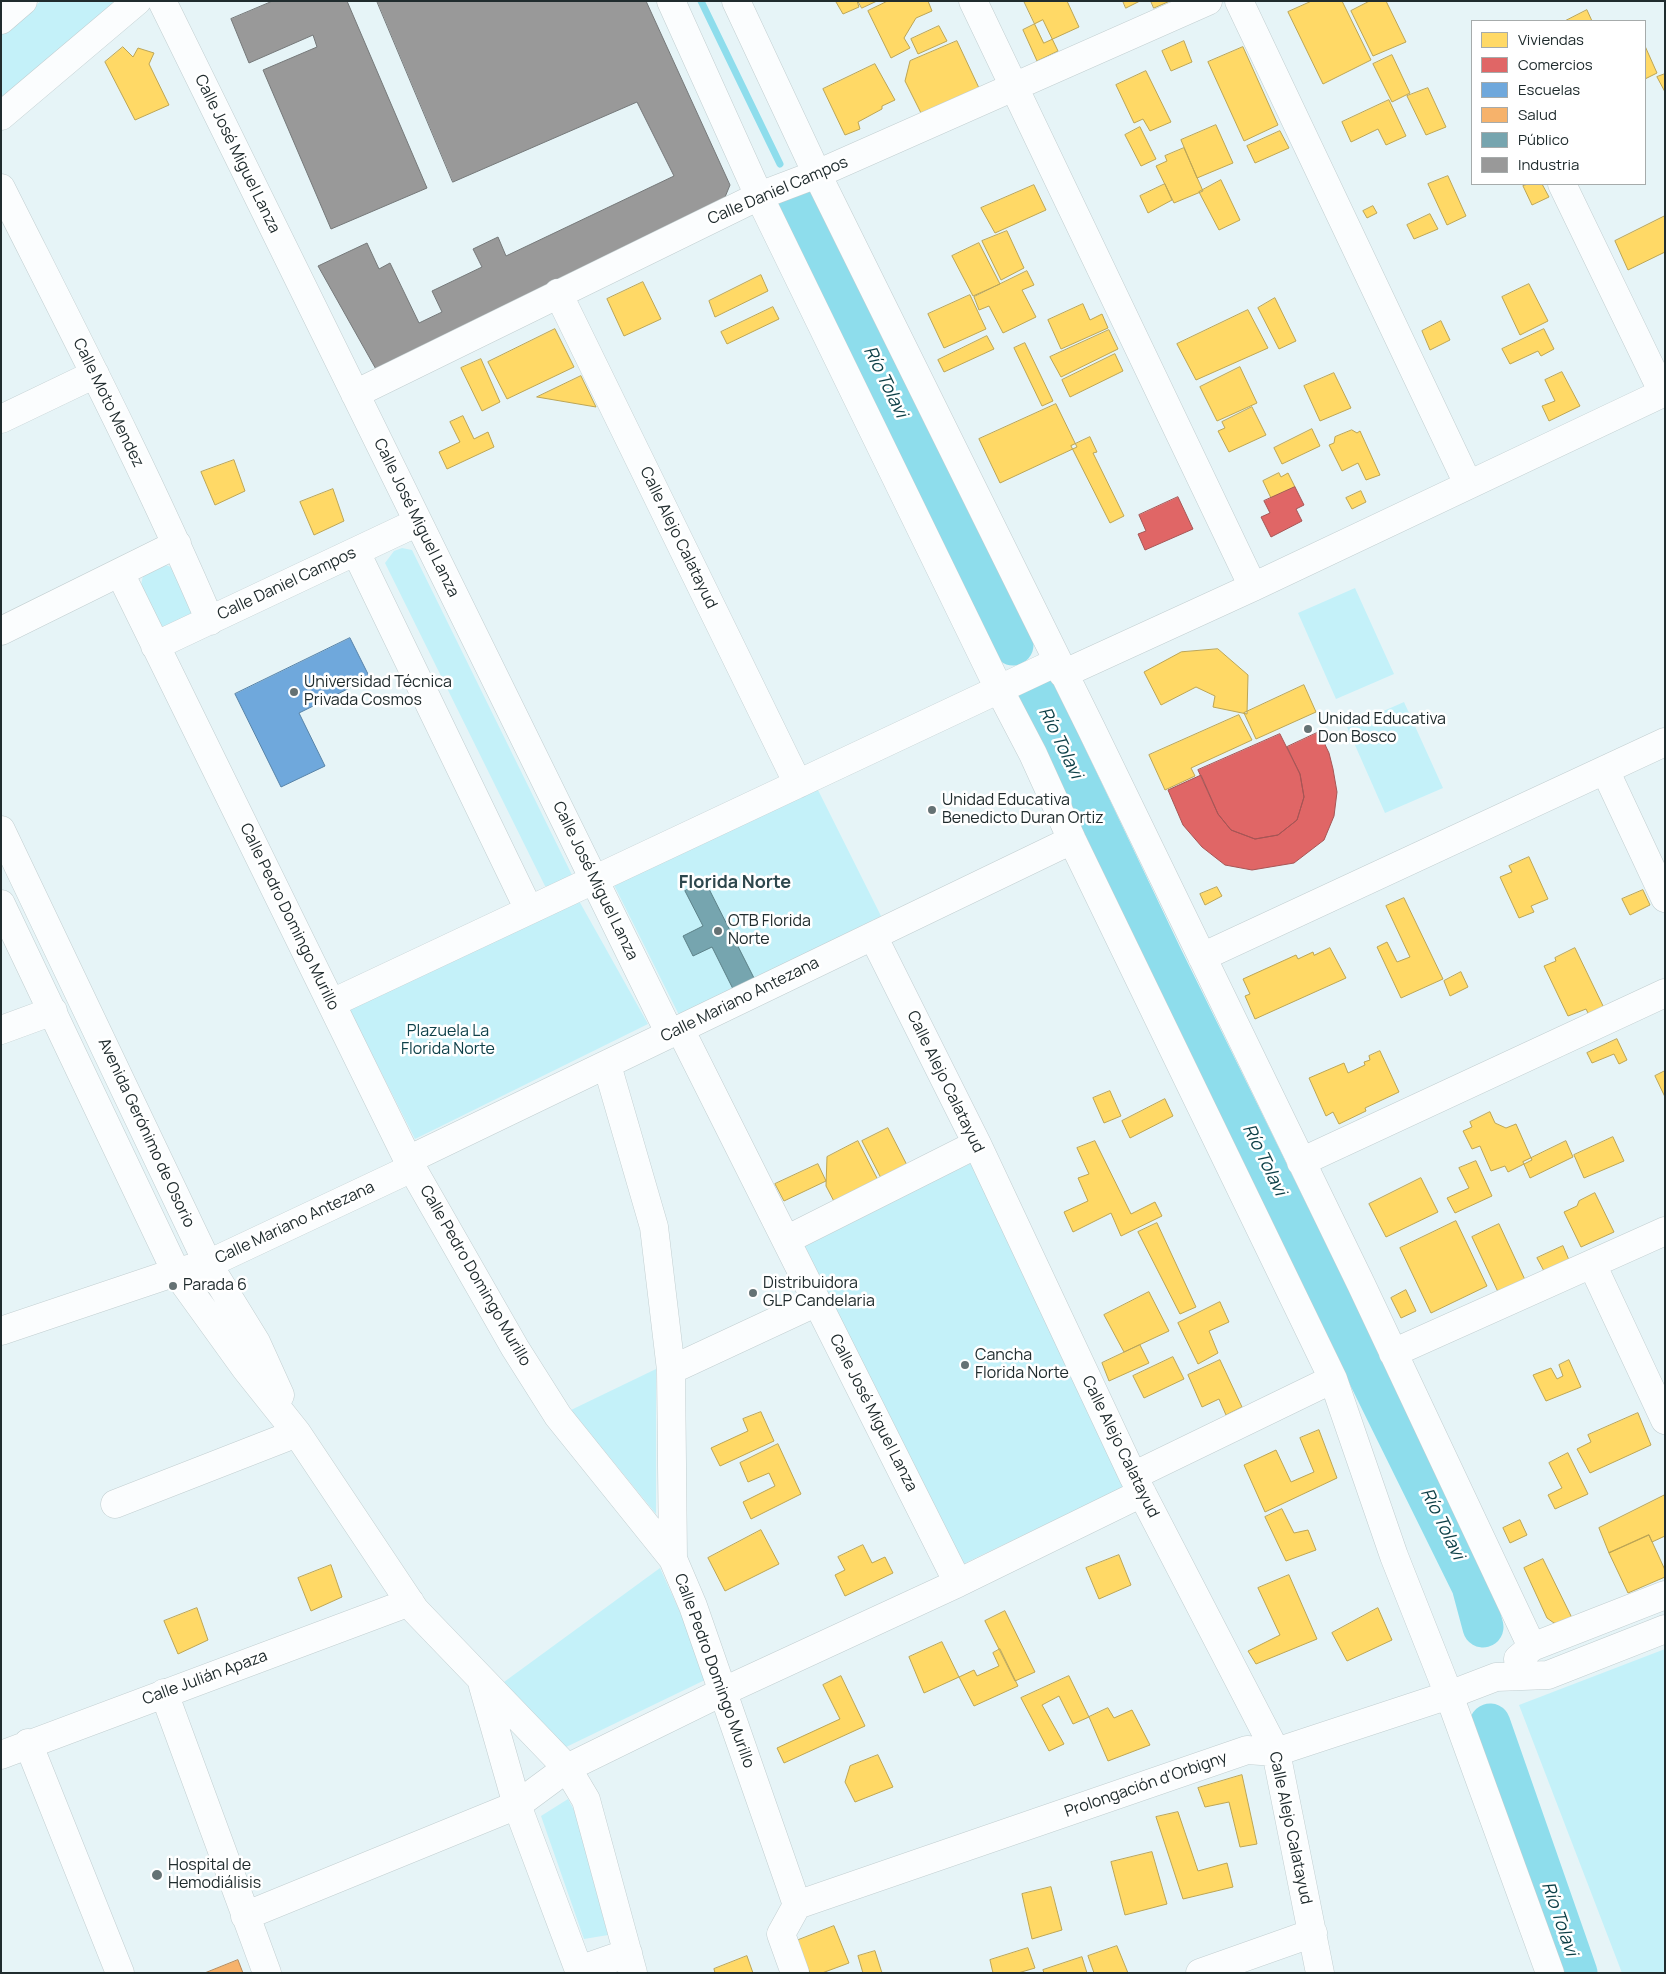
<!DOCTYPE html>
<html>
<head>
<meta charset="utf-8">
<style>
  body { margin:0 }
  #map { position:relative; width:1666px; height:1974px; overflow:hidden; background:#e6f4f7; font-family:Manrope,sans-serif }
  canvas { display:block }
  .frame { position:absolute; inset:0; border:2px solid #202c2e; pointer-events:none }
  .legend { position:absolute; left:1471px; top:20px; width:175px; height:165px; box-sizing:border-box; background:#fff; border:1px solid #a6abab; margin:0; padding:6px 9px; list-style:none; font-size:15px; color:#202c2e }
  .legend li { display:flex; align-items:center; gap:10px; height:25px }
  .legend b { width:25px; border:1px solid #a6abab }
</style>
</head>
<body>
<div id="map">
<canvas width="1666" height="1974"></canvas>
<div class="frame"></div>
<ul class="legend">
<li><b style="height:14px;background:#ffd966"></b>Viviendas</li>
<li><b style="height:14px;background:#e06666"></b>Comercios</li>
<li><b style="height:14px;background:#6fa8dc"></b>Escuelas</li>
<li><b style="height:14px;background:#f6b26b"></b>Salud</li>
<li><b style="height:14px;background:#76a5af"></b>Público</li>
<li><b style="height:14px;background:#999"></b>Industria</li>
</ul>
</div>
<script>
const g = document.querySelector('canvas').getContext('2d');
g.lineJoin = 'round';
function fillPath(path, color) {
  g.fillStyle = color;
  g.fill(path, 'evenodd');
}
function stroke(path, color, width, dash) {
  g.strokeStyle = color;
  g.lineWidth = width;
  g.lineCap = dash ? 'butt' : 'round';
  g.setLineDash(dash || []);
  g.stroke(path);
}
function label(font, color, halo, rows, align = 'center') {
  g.font = font + ' Manrope,sans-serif';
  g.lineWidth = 5;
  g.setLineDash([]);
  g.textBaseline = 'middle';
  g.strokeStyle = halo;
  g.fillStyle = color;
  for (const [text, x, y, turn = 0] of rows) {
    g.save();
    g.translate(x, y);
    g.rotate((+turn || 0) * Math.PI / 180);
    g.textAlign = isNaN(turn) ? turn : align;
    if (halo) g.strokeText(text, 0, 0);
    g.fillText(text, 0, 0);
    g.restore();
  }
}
fillPath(new Path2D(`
  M 41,1 L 121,1 L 1,100 L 1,35 Z
  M 402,548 L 412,550 L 572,875 L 556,890 L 545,886 L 385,563 L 394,551 Z
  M 155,563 L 166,565 L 178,570 L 195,606 L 192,617 L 170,627 L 162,626 L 152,618 L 141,585 L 144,571 Z
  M 1355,588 L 1394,674 L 1336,699 L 1298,613 Z
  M 1404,702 L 1443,788 L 1385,813 L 1347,727 Z
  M 816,786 L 881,916 L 680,1017 L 613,883 Z
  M 578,899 L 648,1024 L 415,1139 L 348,1007 Z
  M 971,1163 L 1126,1486 L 959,1566 L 803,1243 Z
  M 656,1369 L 656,1514 L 571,1410 Z
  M 660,1568 L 698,1652 L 707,1679 L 562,1749 L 504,1682 Z
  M 1665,1649 L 1665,1973 L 1622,1973 L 1519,1705 Z
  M 568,1799 L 575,1812 L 608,1935 L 584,1939 L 541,1816 Z`), '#c4f1f9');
const homes = new Path2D(`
  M 857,1 L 859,7 L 843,14 L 836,2 Z
  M 858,1 L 877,1 L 862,8 Z
  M 888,1 L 928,1 L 932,11 L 916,18 L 904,38 L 910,48 L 891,58 L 868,11 Z
  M 1024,1 L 1067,1 L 1079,27 L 1044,43 Z
  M 1123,1 L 1140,1 L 1126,8 Z
  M 1151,1 L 1170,1 L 1154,8 Z
  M 1312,1 L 1342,1 L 1371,60 L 1323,84 L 1288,12 Z
  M 1370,1 L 1386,1 L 1406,42 L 1373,56 L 1351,11 Z
  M 1587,10 L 1592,21 L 1565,21 Z
  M 1043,20 L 1058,51 L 1037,61 L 1023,30 Z
  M 939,26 L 947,41 L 918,54 L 911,39 Z
  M 957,41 L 979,88 L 921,113 L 905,81 L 910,61 Z
  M 1184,41 L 1192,62 L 1171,71 L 1162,51 Z
  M 1645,46 L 1657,73 L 1645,79 Z
  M 123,47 L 133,57 L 138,48 L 154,53 L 149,64 L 169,105 L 135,120 L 105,62 Z
  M 1243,47 L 1278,125 L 1244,141 L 1208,62 Z
  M 1392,55 L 1410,93 L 1392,102 L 1373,64 Z
  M 875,64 L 895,100 L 882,106 L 882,109 L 858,122 L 860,129 L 845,135 L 823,89 Z
  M 1146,71 L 1171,122 L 1150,131 L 1143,119 L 1134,123 L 1116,85 Z
  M 1665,74 L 1665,92 L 1657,77 Z
  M 1428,88 L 1446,127 L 1426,135 L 1407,96 Z
  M 1389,100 L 1406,136 L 1386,145 L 1378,129 L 1351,142 L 1342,122 Z
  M 1216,125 L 1233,163 L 1197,178 L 1181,140 Z
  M 1140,127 L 1156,159 L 1141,166 L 1125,135 Z
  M 1280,131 L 1289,148 L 1255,163 L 1247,146 Z
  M 1184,148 L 1203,191 L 1174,203 L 1156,166 L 1167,161 L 1165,156 Z
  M 1448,176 L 1466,216 L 1447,225 L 1428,184 Z
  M 1221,180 L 1240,220 L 1219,230 L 1199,192 Z
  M 1165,184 L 1172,200 L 1148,213 L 1140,196 Z
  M 1528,184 L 1542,184 L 1549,197 L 1532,205 L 1523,186 Z
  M 1034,185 L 1046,210 L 995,233 L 981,208 Z
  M 1373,206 L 1377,213 L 1367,218 L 1363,211 Z
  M 1430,214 L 1438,229 L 1414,239 L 1407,225 Z
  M 1665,216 L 1665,252 L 1628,270 L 1615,241 Z
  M 1007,231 L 1024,268 L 1001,280 L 982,241 Z
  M 979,243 L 1000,284 L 973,296 L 952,256 Z
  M 1027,271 L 1034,285 L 1022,290 L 1036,317 L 1003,333 L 989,306 L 979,310 L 974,297 Z
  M 761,275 L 768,291 L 715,317 L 709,301 Z
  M 643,282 L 661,319 L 624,336 L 607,299 Z
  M 1529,284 L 1548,321 L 1520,335 L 1502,297 Z
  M 970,295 L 986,329 L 944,348 L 928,314 Z
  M 1275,298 L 1296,341 L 1279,349 L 1258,308 Z
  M 1083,304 L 1090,320 L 1102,314 L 1108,328 L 1061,349 L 1048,320 Z
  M 773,307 L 779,319 L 727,344 L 721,332 Z
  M 1248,310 L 1268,348 L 1196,380 L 1177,344 Z
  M 1441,321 L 1450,340 L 1430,350 L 1422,331 Z
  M 555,329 L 574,367 L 507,399 L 488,362 Z
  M 1544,329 L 1554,349 L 1541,356 L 1538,351 L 1510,364 L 1502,349 Z
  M 1109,330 L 1118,349 L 1061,377 L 1050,357 Z
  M 987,336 L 994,349 L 944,372 L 938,360 Z
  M 1025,343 L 1053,401 L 1042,406 L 1014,348 Z
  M 1115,354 L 1123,371 L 1070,397 L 1062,380 Z
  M 481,359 L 500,402 L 482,411 L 461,368 Z
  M 1240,367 L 1257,403 L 1217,421 L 1200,387 Z
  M 1562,372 L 1580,406 L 1549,421 L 1542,406 L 1555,401 L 1545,380 Z
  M 1334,373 L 1351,408 L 1320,421 L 1304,386 Z
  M 581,376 L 596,407 L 537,397 Z
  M 1056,404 L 1077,447 L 1000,483 L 979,439 Z
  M 1252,407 L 1266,435 L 1229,452 L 1218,431 L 1225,428 L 1222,422 Z
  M 463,416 L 474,439 L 488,432 L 494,447 L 447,469 L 439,452 L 460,442 L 450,422 Z
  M 1312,429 L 1320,446 L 1282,464 L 1274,448 Z
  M 1352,430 L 1357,433 L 1360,431 L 1380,475 L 1366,480 L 1358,463 L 1342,471 L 1329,445 L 1334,443 L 1335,437 Z
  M 1090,437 L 1097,452 L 1093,453 L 1124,516 L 1110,523 L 1071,446 Z
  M 234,460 L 245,491 L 215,505 L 201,472 Z
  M 1279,473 L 1281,477 L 1288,473 L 1295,487 L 1271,498 L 1263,481 Z
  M 333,489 L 344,521 L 314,535 L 300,502 Z
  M 1361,491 L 1366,502 L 1352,509 L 1346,498 Z
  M 1218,649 L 1248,675 L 1247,714 L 1213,707 L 1215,696 L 1196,687 L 1161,705 L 1144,672 L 1181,652 Z
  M 1304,685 L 1316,712 L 1256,739 L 1244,713 Z
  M 1239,715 L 1252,740 L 1191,768 L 1195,776 L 1165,790 L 1149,755 Z
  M 1529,857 L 1548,899 L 1531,906 L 1534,912 L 1519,918 L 1500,877 L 1512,872 L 1509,866 Z
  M 1217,887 L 1222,896 L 1205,905 L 1200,894 Z
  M 1643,890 L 1650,905 L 1630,915 L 1622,899 Z
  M 1404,898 L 1443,979 L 1401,998 L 1377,947 L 1387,942 L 1397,962 L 1410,957 L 1386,906 Z
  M 1330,948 L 1346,978 L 1255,1019 L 1245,996 L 1250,994 L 1243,979 L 1296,955 L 1298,959 L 1313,952 L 1314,955 Z
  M 1575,948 L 1605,1010 L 1590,1017 L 1586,1009 L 1568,1016 L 1544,966 L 1556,961 L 1555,958 Z
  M 1461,972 L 1468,987 L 1450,996 L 1444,981 Z
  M 1617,1039 L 1627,1060 L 1619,1064 L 1614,1054 L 1592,1063 L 1587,1053 Z
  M 1380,1051 L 1399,1092 L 1365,1108 L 1366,1111 L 1339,1124 L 1333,1112 L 1326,1116 L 1309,1078 L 1344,1063 L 1348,1073 L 1365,1065 L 1364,1062 L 1370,1060 L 1369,1056 Z
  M 1665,1071 L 1665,1097 L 1655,1076 Z
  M 1110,1091 L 1121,1116 L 1104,1123 L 1093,1098 Z
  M 1165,1099 L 1173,1116 L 1130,1138 L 1122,1121 Z
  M 1490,1112 L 1495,1123 L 1506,1128 L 1516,1124 L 1532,1160 L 1508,1172 L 1505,1166 L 1491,1171 L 1480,1146 L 1472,1149 L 1463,1131 L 1472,1127 L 1470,1122 Z
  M 888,1128 L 910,1171 L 884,1184 L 862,1141 Z
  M 1613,1137 L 1624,1161 L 1584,1178 L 1574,1155 Z
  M 858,1141 L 881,1186 L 838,1209 L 826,1186 L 827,1157 Z
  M 1095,1141 L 1131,1214 L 1155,1202 L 1162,1216 L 1121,1236 L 1111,1213 L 1073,1232 L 1064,1212 L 1088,1201 L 1078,1178 L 1089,1174 L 1077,1148 Z
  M 1566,1141 L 1573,1157 L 1530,1178 L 1523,1162 Z
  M 1476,1161 L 1492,1196 L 1455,1213 L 1447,1198 L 1469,1188 L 1459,1168 Z
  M 818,1164 L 826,1181 L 784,1201 L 775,1184 Z
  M 1421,1178 L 1438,1212 L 1386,1237 L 1369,1204 Z
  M 1595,1193 L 1614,1232 L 1581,1247 L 1564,1212 L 1577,1206 L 1579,1201 Z
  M 1456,1221 L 1487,1286 L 1431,1313 L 1400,1248 Z
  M 1157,1223 L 1196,1307 L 1180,1314 L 1138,1232 Z
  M 1499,1224 L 1526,1282 L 1499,1294 L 1472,1237 Z
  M 1563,1246 L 1569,1260 L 1544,1271 L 1537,1258 Z
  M 1406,1290 L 1416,1311 L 1401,1318 L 1391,1298 Z
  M 1149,1292 L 1169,1331 L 1124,1352 L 1104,1315 Z
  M 1220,1302 L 1229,1322 L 1209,1331 L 1218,1353 L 1198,1364 L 1178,1323 Z
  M 1140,1345 L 1149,1363 L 1109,1381 L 1102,1363 Z
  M 1173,1357 L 1184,1379 L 1144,1398 L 1133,1376 Z
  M 1220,1360 L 1242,1407 L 1226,1415 L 1219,1399 L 1202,1407 L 1188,1375 Z
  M 1569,1360 L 1581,1387 L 1546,1401 L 1533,1375 L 1551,1368 L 1557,1379 L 1563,1376 L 1559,1365 Z
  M 761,1412 L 774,1441 L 720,1466 L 711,1448 L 748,1431 L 743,1419 Z
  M 1638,1413 L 1651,1445 L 1590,1473 L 1577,1449 L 1591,1442 L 1588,1435 Z
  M 1319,1430 L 1337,1478 L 1265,1512 L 1244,1465 L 1276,1450 L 1291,1482 L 1314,1472 L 1300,1438 Z
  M 778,1444 L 801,1494 L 751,1519 L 743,1502 L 775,1486 L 769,1473 L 748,1482 L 740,1463 Z
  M 1568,1453 L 1588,1494 L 1555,1509 L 1548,1495 L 1562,1488 L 1549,1463 Z
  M 1665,1495 L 1665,1536 L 1652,1542 L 1649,1535 L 1609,1553 L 1599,1528 Z
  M 1282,1509 L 1294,1533 L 1308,1530 L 1316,1550 L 1286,1561 L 1265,1517 Z
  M 1520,1520 L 1527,1535 L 1510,1543 L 1503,1528 Z
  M 761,1530 L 779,1564 L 725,1591 L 708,1558 Z
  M 1649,1535 L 1665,1570 L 1665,1577 L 1628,1593 L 1609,1553 Z
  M 863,1545 L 872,1563 L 885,1557 L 893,1573 L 845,1596 L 835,1575 L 845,1570 L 838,1557 Z
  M 1119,1555 L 1131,1585 L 1099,1599 L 1086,1568 Z
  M 1543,1559 L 1573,1620 L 1559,1624 L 1554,1623 L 1547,1618 L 1524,1568 Z
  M 331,1565 L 342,1597 L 311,1611 L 298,1578 Z
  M 1289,1575 L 1317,1639 L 1256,1664 L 1248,1651 L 1280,1635 L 1258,1588 Z
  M 197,1608 L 208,1640 L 178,1654 L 164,1621 Z
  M 1378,1608 L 1392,1640 L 1347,1661 L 1332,1633 Z
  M 1005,1611 L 1035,1672 L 1015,1681 L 985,1621 Z
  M 942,1642 L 959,1677 L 924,1693 L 909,1657 Z
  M 1000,1649 L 1018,1686 L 974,1706 L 959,1677 L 974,1670 L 977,1676 L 999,1666 L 993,1653 Z
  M 841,1676 L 865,1726 L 784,1763 L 777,1748 L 840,1719 L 823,1685 Z
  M 1069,1676 L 1089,1717 L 1073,1724 L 1059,1696 L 1042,1705 L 1064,1744 L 1049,1751 L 1021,1698 Z
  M 1108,1708 L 1114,1718 L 1132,1710 L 1150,1745 L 1108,1761 L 1089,1717 Z
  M 878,1755 L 893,1787 L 855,1802 L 845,1782 L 850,1766 Z
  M 1242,1775 L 1257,1844 L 1240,1847 L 1229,1802 L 1205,1807 L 1198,1788 Z
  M 1178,1812 L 1198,1871 L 1227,1863 L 1233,1887 L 1183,1899 L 1156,1817 Z
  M 1152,1852 L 1167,1904 L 1125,1915 L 1111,1862 Z
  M 1051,1887 L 1062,1930 L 1032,1939 L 1022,1894 Z
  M 834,1926 L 849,1963 L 822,1973 L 810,1973 L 796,1941 Z
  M 1117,1946 L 1128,1973 L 1094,1973 L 1088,1956 Z
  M 1028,1948 L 1035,1968 L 1018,1973 L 993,1973 L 990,1960 Z
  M 875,1951 L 882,1973 L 863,1973 L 858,1956 Z
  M 747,1956 L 753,1973 L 715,1973 L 714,1969 Z
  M 1082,1957 L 1087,1973 L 1044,1973 L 1043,1970 Z`);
fillPath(homes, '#ffd966');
stroke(homes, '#bca555', 1);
const shops = new Path2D(`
  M 1295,487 L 1304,505 L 1296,509 L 1302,521 L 1271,537 L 1261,517 L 1270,513 L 1264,501 Z
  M 1178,497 L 1193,529 L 1145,550 L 1138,534 L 1146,531 L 1139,515 Z
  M 1319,732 L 1329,753 L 1333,769 L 1337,792 L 1334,816 L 1324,840 L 1294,863 L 1252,870 L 1225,865 L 1202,847 L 1183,825 L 1168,790 L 1201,775 L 1218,814 L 1231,830 L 1255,839 L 1278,835 L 1297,820 L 1304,797 L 1300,774 L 1287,747 Z
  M 1280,734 L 1300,774 L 1304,797 L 1297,820 L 1278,835 L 1255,839 L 1231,830 L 1218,814 L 1198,770 Z`);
fillPath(shops, '#e06666');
stroke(shops, '#a65555', 1);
const schools = new Path2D(`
  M 350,638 L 370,678 L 299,713 L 325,766 L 281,787 L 235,694 Z`);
fillPath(schools, '#6fa8dc');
stroke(schools, '#5783a8', 1);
const health = new Path2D(`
  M 238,1960 L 243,1973 L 205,1973 Z`);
fillPath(health, '#f6b26b');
stroke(health, '#b68a59', 1);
const public = new Path2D(`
  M 705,881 L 755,980 L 734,991 L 712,947 L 693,956 L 683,936 L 703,926 L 685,891 Z`);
fillPath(public, '#76a5af');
stroke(public, '#5c8188', 1);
const industry = new Path2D(`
  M 273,1 L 347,1 L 427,188 L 331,229 L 263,70 L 317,47 L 313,35 L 249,63 L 231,19 Z
  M 377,1 L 646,1 L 730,185 L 723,202 L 377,371 L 318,266 L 367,243 L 379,269 L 390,263 L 419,323 L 442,312 L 432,291 L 482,267 L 473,249 L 498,237 L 506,256 L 674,176 L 637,102 L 453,182 Z`);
fillPath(industry, '#999');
stroke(industry, '#757879', 1);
stroke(new Path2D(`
  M 701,1 L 780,164`), '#8eddec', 7);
stroke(new Path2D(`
  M 796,199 L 1013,645
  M 1038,697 L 1163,959 L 1472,1586 L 1483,1627
  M 1490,1724 L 1577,1973`), '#8eddec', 41);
const minor = new Path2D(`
  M 162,1 L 670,1034
  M 671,1 L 759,196 L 999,689 L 1033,754 L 1072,840 L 1333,1379 L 1394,1556 L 1449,1695 L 1550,1973
  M 736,1 L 817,174 L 1091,728 L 1361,1284 L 1532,1647
  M 973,1 L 1253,587
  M 1239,1 L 1468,484
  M 1,20 L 23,1
  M 1,116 L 137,1
  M 1562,184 L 1663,393
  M 1,188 C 73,331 147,473 210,621
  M 558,293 L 798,784
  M 355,394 L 759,196 L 817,174 L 1208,1
  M 1,419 L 95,374
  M 356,552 L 529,910
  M 120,573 L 412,1168 L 515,1348 L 558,1416 L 673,1559 L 693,1606 L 797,1905 L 781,1934 L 795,1973
  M 1,631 L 177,544
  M 155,646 L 418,522
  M 1063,674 L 1253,587 L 1665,392
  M 1605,770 L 1665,898
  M 1,830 L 208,1264 L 256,1342 L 280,1395
  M 1,904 L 176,1272 L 246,1369 L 297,1433 L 415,1610 L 567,1768 L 586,1800 L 633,1973
  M 873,936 L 977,1144 L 1133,1476 L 1276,1752 L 1320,1973
  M 1202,957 L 1665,742
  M 332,1003 L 1057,662
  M 680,1029 L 958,1583
  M 1,1030 L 53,1011
  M 607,1065 L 654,1227 L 671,1370 L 673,1559
  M 408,1160 L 1072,840
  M 1301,1162 L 1665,993
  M 786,1240 L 977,1144
  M 1592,1264 L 1665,1420
  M 1,1331 L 176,1272 L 208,1264 L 412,1168
  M 1393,1353 L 1665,1231
  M 671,1370 L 817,1302
  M 1133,1476 L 1333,1379
  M 115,1504 L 297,1433
  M 1518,1659 L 1532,1647 L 1665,1595
  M 483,1686 L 517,1805 L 580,1973
  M 164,1693 L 267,1973
  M 28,1743 L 120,1973
  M 1,1755 L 410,1602
  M 797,1905 L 1247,1750 L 1276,1752 L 1449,1695 L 1496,1677 L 1548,1675 L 1665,1629
  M 245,1916 L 517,1805 L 567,1768 L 722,1692 L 958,1583 L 1142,1493
  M 579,1970 L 628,1953
  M 1200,1973 L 1313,1933`);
stroke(minor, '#c1ced0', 29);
stroke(minor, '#fbfdfe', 28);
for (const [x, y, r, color] of [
  [294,692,5,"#657274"],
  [1308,729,5,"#657274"],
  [932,810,5,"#657274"],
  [718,931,5,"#657274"],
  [173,1286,5,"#657274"],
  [753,1293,5,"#657274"],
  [965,1365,5,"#657274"],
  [157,1875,6,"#657274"]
]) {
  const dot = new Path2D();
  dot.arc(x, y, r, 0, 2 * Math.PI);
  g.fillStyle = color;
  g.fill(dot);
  stroke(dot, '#fff', 2);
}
label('16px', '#202c2e', '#fff', [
  ["Calle José Miguel Lanza",237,154,64],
  ["Calle Daniel Campos",778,191,-23],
  ["Calle Moto Mendez",108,403,64],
  ["Calle José Miguel Lanza",416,518,64],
  ["Calle Alejo Calatayud",678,538,64],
  ["Calle Daniel Campos",287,584,-25],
  ["Calle José Miguel Lanza",595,881,64],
  ["Calle Pedro Domingo Murillo",289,917,64],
  ["Calle Mariano Antezana",740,1000,-26],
  ["Calle Alejo Calatayud",945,1082,64],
  ["Avenida Gerónimo de Osorio",146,1133,65],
  ["Calle Mariano Antezana",295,1223,-25],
  ["Calle Pedro Domingo Murillo",475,1276,60],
  ["Calle José Miguel Lanza",873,1413,63],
  ["Calle Alejo Calatayud",1120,1447,64],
  ["Calle Pedro Domingo Murillo",714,1671,70],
  ["Calle Julián Apaza",205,1678,-20],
  ["Prolongación d'Orbigny",1146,1785,-19],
  ["Calle Alejo Calatayud",1290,1828,78]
]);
label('16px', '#202c2e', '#fff', [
  ["Universidad Técnica",304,683],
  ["Privada Cosmos",304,701],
  ["Unidad Educativa",1318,720],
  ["Don Bosco",1318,738],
  ["Unidad Educativa",942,801],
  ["Benedicto Duran Ortiz",942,819],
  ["OTB Florida",728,922],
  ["Norte",728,940],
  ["Distribuidora",763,1284],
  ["GLP Candelaria",763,1302],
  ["Parada 6",183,1286],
  ["Cancha",975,1356],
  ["Florida Norte",975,1374],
  ["Hospital de",168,1866],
  ["Hemodiálisis",168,1884]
], 'left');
label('16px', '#0f414a', '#fff', [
  ["Plazuela La",448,1032],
  ["Florida Norte",448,1050]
]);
label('italic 18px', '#0c3f47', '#fff', [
  ["Río Tolavi",885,382,64],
  ["Río Tolavi",1060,743,64],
  ["Río Tolavi",1264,1160,64],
  ["Río Tolavi",1442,1524,64],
  ["Río Tolavi",1559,1919,71]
]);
label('bold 18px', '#2d474d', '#fff', [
  ["Florida Norte",735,883]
]);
</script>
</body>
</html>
